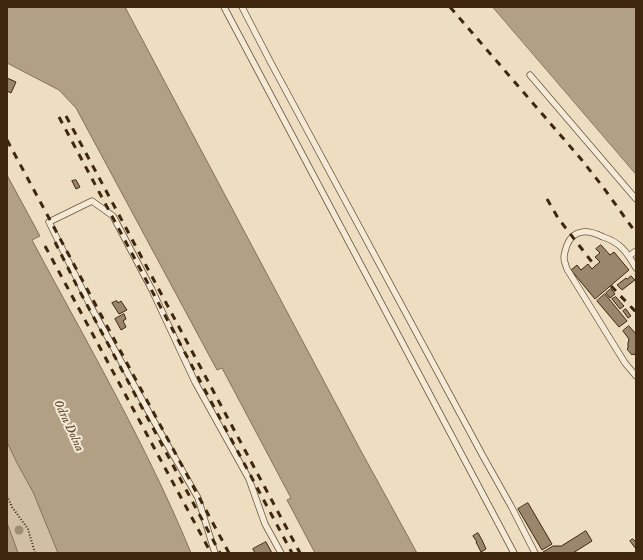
<!DOCTYPE html>
<html>
<head>
<meta charset="utf-8">
<style>
  body { margin:0 }
  #map { position:relative; width:643px; height:560px; overflow:hidden; background:#eedec1; font-family:"IM FELL English",serif }
  canvas { display:block }
  .frame { position:absolute; inset:0; border:8px solid #3e270d; pointer-events:none }
</style>
</head>
<body>
<div id="map">
<canvas width="643" height="560"></canvas>
<div class="frame"></div>
</div>
<script>
const g = document.querySelector('canvas').getContext('2d');
g.lineJoin = 'round';
function fillPath(path, color) {
  g.fillStyle = color;
  g.fill(path, 'evenodd');
}
function stroke(path, color, width, dash) {
  g.strokeStyle = color;
  g.lineWidth = width;
  g.lineCap = dash ? 'butt' : 'round';
  g.setLineDash(dash || []);
  g.stroke(path);
}
function label(font, color, halo, rows, align = 'center') {
  g.font = font + ' "IM FELL English",serif';
  g.lineWidth = 4;
  g.setLineDash([]);
  g.textBaseline = 'middle';
  g.strokeStyle = halo;
  g.fillStyle = color;
  for (const [text, x, y, turn = 0] of rows) {
    g.save();
    g.translate(x, y);
    g.rotate((+turn || 0) * Math.PI / 180);
    g.textAlign = isNaN(turn) ? turn : align;
    if (halo) g.strokeText(text, 0, 0);
    g.fillText(text, 0, 0);
    g.restore();
  }
}
fillPath(new Path2D(`
  M 7,442 L 17,463 L 33,492 L 58,553 L 18,553 L 16,547 L 7,523 Z`), '#d0bfa2');
const water = new Path2D(`
  M 7,7 L 125,7 L 361,451 L 417,553 L 315,553 L 287,500 L 291,498 L 222,368 L 217,370 L 76,108 L 59,90 L 7,63 Z
  M 493,7 L 636,7 L 636,174 Z
  M 7,175 L 40,236 L 32,240 C 87,343 147,446 191,553 L 58,553 L 33,492 L 17,463 L 7,442 Z
  M 7,523 L 16,547 L 18,553 L 7,553 Z`);
fillPath(water, '#b2a084');
stroke(water, '#847054', 1);
const building = new Path2D(`
  M 7,78 L 16,82 L 11,93 L 7,91 Z
  M 76,180 L 80,187 L 76,189 L 72,181 Z
  M 601,245 L 610,255 L 614,252 L 629,270 L 595,299 L 571,270 L 577,265 L 581,270 L 588,264 L 592,269 L 595,266 L 600,262 L 595,257 L 600,253 L 596,249 Z
  M 631,276 L 635,280 L 622,290 L 617,285 L 626,278 L 627,279 Z
  M 611,289 L 615,294 L 610,298 L 606,293 Z
  M 605,294 L 627,321 L 619,327 L 597,301 Z
  M 616,297 L 624,306 L 620,309 L 612,299 Z
  M 117,301 L 118,303 L 121,301 L 127,310 L 119,314 L 112,303 Z
  M 626,309 L 631,316 L 628,318 L 623,311 Z
  M 124,314 L 126,319 L 123,321 L 126,327 L 121,330 L 115,319 Z
  M 629,326 L 636,334 L 636,355 L 633,354 L 632,355 L 627,349 L 628,348 L 628,343 L 629,339 L 623,331 Z
  M 528,503 L 552,544 L 542,550 L 518,509 Z
  M 586,531 L 592,541 L 573,553 L 544,553 L 543,552 L 553,546 L 561,546 Z
  M 478,533 L 482,540 L 486,549 L 481,552 L 476,542 L 477,542 L 473,536 Z
  M 633,539 L 636,542 L 636,549 L 630,541 Z
  M 266,542 L 272,553 L 255,553 L 253,549 Z`);
fillPath(building, '#9a866b');
stroke(building, '#3e270d', 1);
const service = new Path2D(`
  M 224,7 L 514,553
  M 242,7 L 271,63 L 484,458 L 511,506 L 535,553
  M 530,75 L 636,199
  M 629,256 L 636,251
  M 636,268 C 632,261 628,254 622,248 C 617,243 610,239 603,237 C 589,230 574,228 567,245 C 563,257 563,258 567,269 L 625,363 L 636,376
  M 215,553 L 198,498 L 151,416 L 90,305 L 49,222 L 92,201 L 113,216 L 152,290 L 195,382 L 249,479 L 265,524 L 281,553`);
stroke(service, '#6a553a', 7);
stroke(new Path2D(`
  M 7,496 L 12,507 L 28,529 L 35,553`), '#3e270d', 2, [1, 2]);
stroke(service, '#f4ead7', 5.5);
stroke(new Path2D(`
  M 450,7 L 581,159 L 603,187 L 636,233
  M 66,116 L 300,553
  M 59,117 L 292,553
  M 7,140 L 229,553
  M 547,199 L 558,218 L 595,266
  M 55,242 L 78,288 L 220,553
  M 45,246 L 211,553
  M 611,286 L 636,312`), '#3e270d', 3, [7, 7]);
g.fillStyle = '#a18e72';
for (const [x, y] of [
  [19,530]
]) {
  g.beginPath();
  g.arc(x, y, 4.5, 0, 2 * Math.PI);
  g.fill();
}
label('italic 13px', '#614b31', '#f4ead7', [
  ["Odra Dolna",68,426,65]
]);
</script>
</body>
</html>
